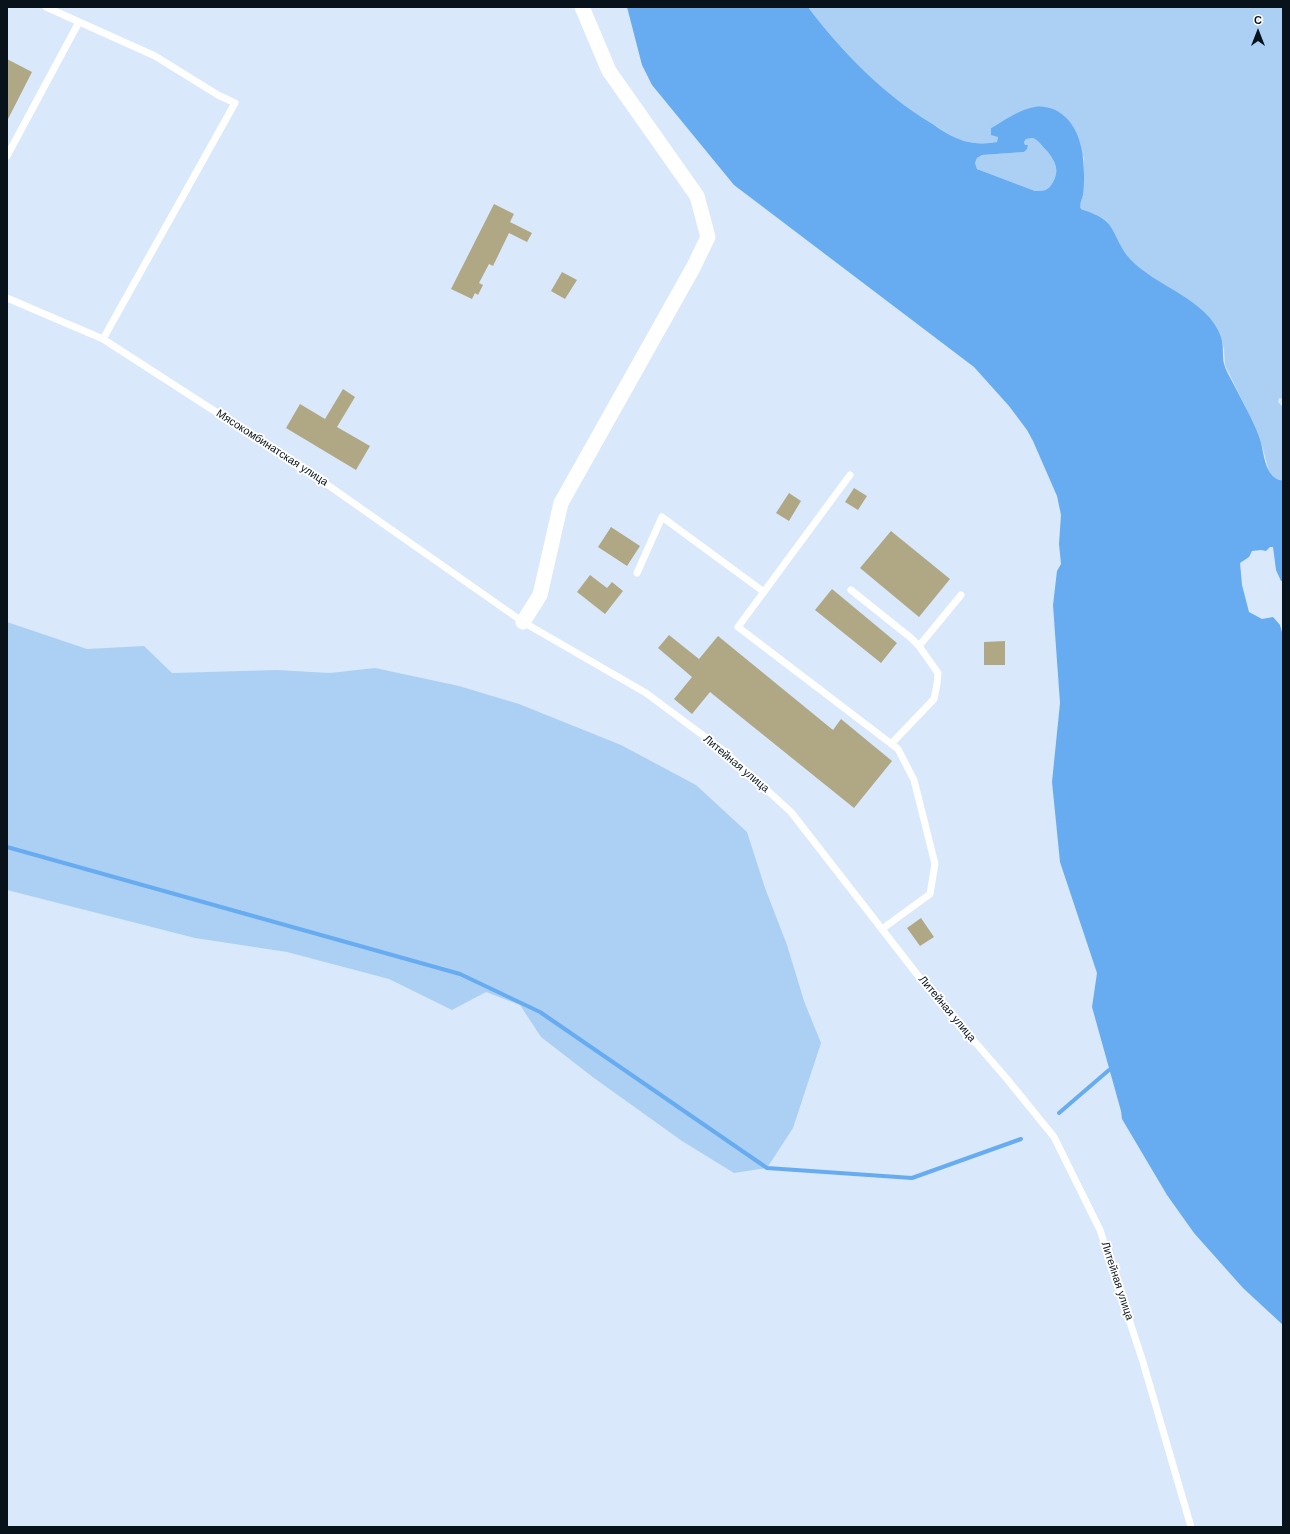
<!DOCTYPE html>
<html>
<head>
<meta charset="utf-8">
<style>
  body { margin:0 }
  #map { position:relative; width:1290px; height:1534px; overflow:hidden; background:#d9e9fb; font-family:Arial,sans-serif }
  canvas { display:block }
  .frame { position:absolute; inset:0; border:8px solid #08121b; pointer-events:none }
  .north { position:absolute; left:1238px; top:12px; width:40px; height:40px; -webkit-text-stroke:3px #fff; paint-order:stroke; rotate:0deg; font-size:11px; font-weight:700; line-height:16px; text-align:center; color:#08121b }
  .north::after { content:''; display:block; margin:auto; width:14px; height:18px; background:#08121b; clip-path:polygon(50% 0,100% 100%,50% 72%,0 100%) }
</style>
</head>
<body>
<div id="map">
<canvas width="1290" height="1534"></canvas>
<div class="frame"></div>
<div class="north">С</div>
</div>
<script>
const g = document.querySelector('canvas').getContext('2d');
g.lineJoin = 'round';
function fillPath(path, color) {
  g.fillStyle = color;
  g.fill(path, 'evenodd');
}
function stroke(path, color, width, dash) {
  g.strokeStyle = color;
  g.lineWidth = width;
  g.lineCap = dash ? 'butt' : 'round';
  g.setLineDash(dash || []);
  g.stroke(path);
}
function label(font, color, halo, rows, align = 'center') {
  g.font = font + ' Arial,sans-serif';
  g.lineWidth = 4;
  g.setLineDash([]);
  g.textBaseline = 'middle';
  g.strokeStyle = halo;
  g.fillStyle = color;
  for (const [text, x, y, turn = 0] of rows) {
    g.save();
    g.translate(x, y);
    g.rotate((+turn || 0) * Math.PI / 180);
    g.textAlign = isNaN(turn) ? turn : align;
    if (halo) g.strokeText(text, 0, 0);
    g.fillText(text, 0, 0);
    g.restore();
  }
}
fillPath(new Path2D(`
  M 808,7 L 1283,7 L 1283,399 L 1279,398 L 1278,402 L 1283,407 L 1283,480 L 1280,480 L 1274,478 L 1269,471 L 1259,435 L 1225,365 L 1224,349 L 1221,337 L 1129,259 L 1120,247 L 1107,221 L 1099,216 L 1081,209 L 1080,205 L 1083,195 L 1084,183 L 1084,158 L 1060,113 C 1030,100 1017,114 991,128 L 998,137 L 997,142 C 986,144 975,144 964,141 C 952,137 942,130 931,123 C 883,94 842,52 808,7 Z
  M 1033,138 C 1039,141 1042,146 1047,151 C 1055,161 1060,170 1053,182 C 1048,191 1044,191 1035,191 L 977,169 L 975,163 L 977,158 L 982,155 L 1024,152 L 1028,145 L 1025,145 L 1024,142 L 1026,139 Z
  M 7,622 L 87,649 L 144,646 L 172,673 L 277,670 L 330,673 L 375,668 L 459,686 L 519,704 L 621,745 L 696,785 L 747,832 L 765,888 L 787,945 L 804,1001 L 821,1043 L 793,1128 L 767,1168 L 734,1173 L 682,1141 L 594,1078 L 541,1037 L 520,1005 L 486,992 L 452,1010 L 389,979 L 287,952 L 195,938 L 7,890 Z`), '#acd0f4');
fillPath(new Path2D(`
  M 627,7 L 808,7 C 842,52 883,94 931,123 C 941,130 952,137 964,141 C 975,144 986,144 997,142 L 998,137 L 991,135 L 991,128 C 1004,121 1019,109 1035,107 C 1040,106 1047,107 1053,109 C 1079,120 1084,151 1084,176 C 1084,182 1084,189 1083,195 C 1082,200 1079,204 1081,209 C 1089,212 1099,215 1106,221 C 1115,229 1119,248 1130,259 C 1156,287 1208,299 1221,337 C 1224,346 1222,355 1224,364 C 1226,371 1230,377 1233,383 C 1242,401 1252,418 1259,436 C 1263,447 1263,460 1269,471 C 1272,476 1277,481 1283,480 L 1283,581 L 1281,581 L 1276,570 L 1273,547 L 1270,547 L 1266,551 L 1261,550 L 1252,551 L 1249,557 L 1240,563 L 1242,585 L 1249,612 L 1262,619 L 1273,617 L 1280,625 L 1283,636 L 1283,1325 L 1243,1288 L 1194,1233 L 1167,1195 L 1122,1119 L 1121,1111 L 1092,1007 L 1097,973 L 1060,862 L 1052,782 L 1060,703 L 1053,605 L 1057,571 L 1061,564 L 1059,544 L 1061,515 L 1057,496 L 1033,441 L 1027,430 L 1009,406 L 974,367 L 734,185 L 652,85 L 642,65 ZM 1033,138 C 1039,141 1042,146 1047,151 C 1055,161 1060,170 1053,182 C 1048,191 1044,191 1035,191 L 977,169 L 975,163 L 977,158 L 982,155 L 1024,152 L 1027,149 L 1028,145 L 1025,145 L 1024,142 L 1026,139 Z`), '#67acf0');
stroke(new Path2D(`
  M 7,847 L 460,974 L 540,1012 L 767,1168 L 912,1178 L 1021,1139
  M 1059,1113 L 1109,1070`), '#67acf0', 4);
fillPath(new Path2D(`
  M 7,59 L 32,72 L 7,121 Z
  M 494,204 L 514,214 L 510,222 L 532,233 L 527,242 L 509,233 L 493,266 L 489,264 L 479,283 L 483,285 L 478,295 L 475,293 L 472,299 L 451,289 Z
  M 562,272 L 577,280 L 565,299 L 551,291 Z
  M 343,389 L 355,397 L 337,427 L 370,446 L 356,470 L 286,428 L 300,404 L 325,419 Z
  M 854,488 L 867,496 L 858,510 L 845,502 Z
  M 789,493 L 801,501 L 789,521 L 776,513 Z
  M 611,527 L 640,546 L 627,566 L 598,547 Z
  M 891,531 L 950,579 L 919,617 L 860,568 Z
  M 590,575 L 607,588 L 612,582 L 623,591 L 605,614 L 577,592 Z
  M 832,589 L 897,643 L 881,663 L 815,610 Z
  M 669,635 L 699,659 L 718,636 L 833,730 L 841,719 L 892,761 L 854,808 L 710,692 L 692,714 L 674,699 L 692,677 L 658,648 Z
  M 1005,641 L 1005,665 L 984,665 L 984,642 Z
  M 921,918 L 934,937 L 920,946 L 907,928 Z`), '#b0a785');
stroke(new Path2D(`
  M 46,7 L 155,56 L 218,95 L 235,103 L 103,339
  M 7,156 L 79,22
  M 7,298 L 103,339 L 315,476 L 523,622 L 646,693 L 724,751 L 791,812 L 923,982 L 1007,1079 L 1054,1137 L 1100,1230 L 1143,1362 L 1191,1527
  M 850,475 L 738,627 L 898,749 L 914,780 L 935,864 L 930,894 L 882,929
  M 637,573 L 662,517 L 764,592
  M 851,590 L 911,638 L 919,646 L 938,673 L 937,684 L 934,699 L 891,744
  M 919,646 L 961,595`), '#fff', 7);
stroke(new Path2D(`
  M 523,622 L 540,595 L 561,503 L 693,268 L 708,237 L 697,196 L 609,71 L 582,7`), '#fff', 15);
label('11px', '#08121b', '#fff', [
  ["Мясокомбинатская улица",272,448,33],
  ["Литейная улица",736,764,40],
  ["Литейная улица",947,1009,50],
  ["Литейная улица",1117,1281,72]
]);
</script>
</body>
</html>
